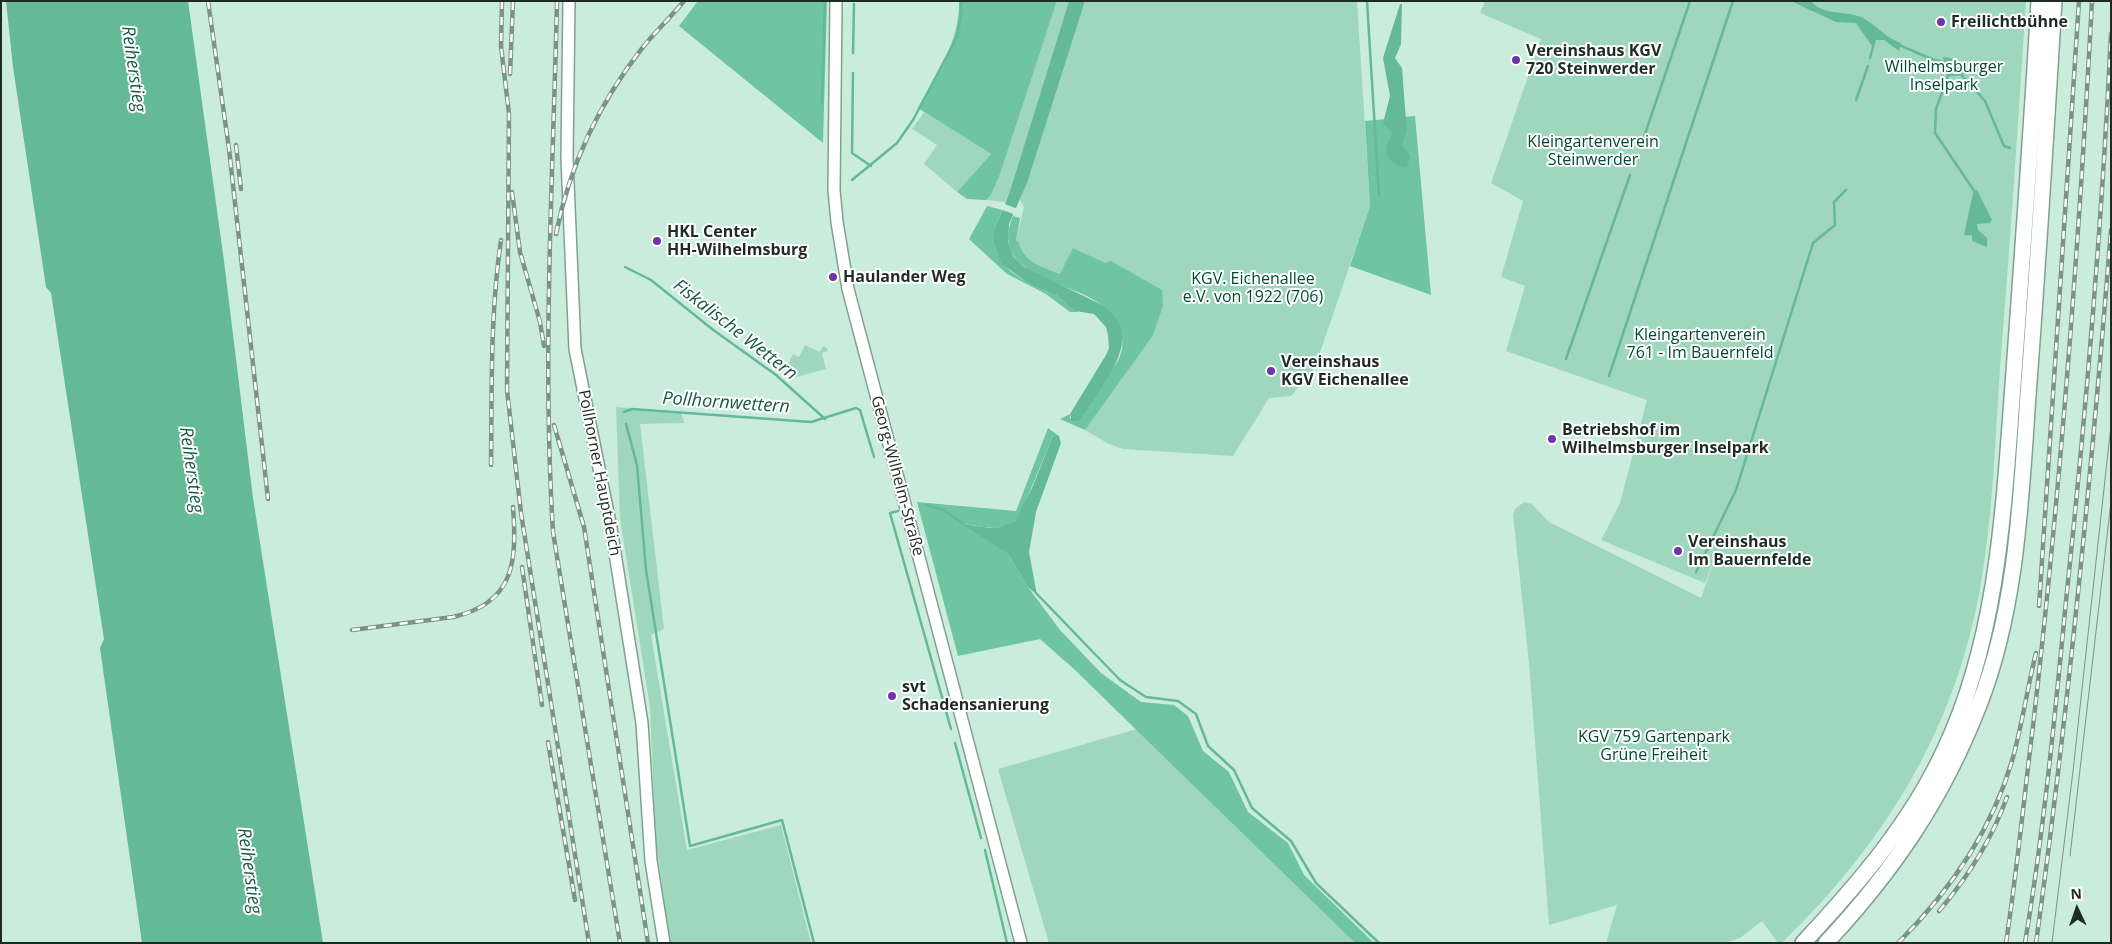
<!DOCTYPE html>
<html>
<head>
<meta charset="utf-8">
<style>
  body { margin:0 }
  #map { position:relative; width:2112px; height:944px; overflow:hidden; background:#caecdc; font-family:"Open Sans",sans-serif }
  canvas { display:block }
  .frame { position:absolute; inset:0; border:2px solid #1e2b25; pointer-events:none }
  .north { position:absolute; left:2052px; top:884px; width:50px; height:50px; -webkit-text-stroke:4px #fff; paint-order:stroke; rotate:357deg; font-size:14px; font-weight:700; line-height:20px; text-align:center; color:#1e2b25 }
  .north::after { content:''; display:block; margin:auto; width:18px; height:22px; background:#1e2b25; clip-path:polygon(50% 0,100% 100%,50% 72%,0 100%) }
</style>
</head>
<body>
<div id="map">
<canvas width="2112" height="944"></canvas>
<div class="frame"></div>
<div class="north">N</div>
</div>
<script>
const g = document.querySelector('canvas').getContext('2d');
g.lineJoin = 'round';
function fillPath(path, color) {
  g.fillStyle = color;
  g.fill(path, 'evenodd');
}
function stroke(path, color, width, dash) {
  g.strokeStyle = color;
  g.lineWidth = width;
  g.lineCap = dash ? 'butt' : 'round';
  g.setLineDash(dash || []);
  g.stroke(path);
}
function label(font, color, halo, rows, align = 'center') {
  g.font = font + ' "Open Sans",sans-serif';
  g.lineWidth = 4;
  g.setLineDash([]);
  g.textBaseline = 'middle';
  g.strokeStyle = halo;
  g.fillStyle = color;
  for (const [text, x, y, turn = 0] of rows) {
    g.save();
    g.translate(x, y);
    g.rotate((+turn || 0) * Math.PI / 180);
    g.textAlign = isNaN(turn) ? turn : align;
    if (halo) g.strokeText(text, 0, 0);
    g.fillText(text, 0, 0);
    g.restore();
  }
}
fillPath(new Path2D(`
  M 1057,1 L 1069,1 L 1009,194 L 1005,202 L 986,200 L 991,195 L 1000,174 Z
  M 1085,1 L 1357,1 L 1370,206 L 1315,367 L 1291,396 L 1269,398 L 1233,456 L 1123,449 L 1109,444 L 1085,430 L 1152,337 L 1106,263 L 1073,248 L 1061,274 C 1043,266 1024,263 1019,242 L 1016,240 L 1024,207 L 1020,200 Z
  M 1485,1 L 2026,1 C 2018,124 2010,246 2000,368 C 1995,441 1993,516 1980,589 C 1954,732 1885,842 1782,943 L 1778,943 L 1762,921 L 1740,938 L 1724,943 L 1606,943 L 1617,905 L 1549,925 L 1529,663 L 1513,514 L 1515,509 L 1524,502 L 1532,504 L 1549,522 L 1701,598 L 1717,552 L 1705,583 L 1601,540 L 1620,503 L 1647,400 L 1506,351 L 1525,286 L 1501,277 L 1523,201 L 1491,183 L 1541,39 L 1480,13 Z
  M 924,112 L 991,154 L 957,192 L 924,164 L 937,145 L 912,129 Z
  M 805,345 L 820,352 L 823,346 L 827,348 L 828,351 L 822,353 L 826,369 L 789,379 L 792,372 L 786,370 L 793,354 L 799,357 Z
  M 616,407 L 680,412 L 685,423 L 640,424 L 664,629 L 651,635 L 687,850 L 781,825 L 811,943 L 670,943 L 656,843 L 650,707 L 620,518 Z
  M 1137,729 L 1355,943 L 1049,943 L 998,769 Z`), '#9ed7bd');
fillPath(new Path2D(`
  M 698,1 L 827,1 L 823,143 L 679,26 Z
  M 959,1 L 1057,1 L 1000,174 L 991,195 L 986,200 L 967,199 L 957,192 L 991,154 L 918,108 C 937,73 960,42 959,1 Z
  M 1415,116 L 1431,295 L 1350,266 L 1370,206 L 1365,121 Z
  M 987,206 L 1002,210 L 994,230 L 1009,270 L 1029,284 L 1058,296 L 1078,312 L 1070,312 L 1046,294 L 1007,274 L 969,239 Z
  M 1013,216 L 1020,218 L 1016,240 L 1019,242 C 1024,263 1042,266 1060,274 L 1073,248 L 1106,263 L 1111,261 L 1162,290 L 1163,306 L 1152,337 L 1085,430 L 1060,419 L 1070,414 L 1070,419 C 1082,405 1115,370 1120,356 C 1125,343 1122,331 1114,321 C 1109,315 1105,307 1099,303 C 1066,280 988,275 1013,216 Z
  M 1048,428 L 1059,436 L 1053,436 L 1019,517 C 1005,533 984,527 964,524 L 1008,554 L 1028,587 L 1060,630 L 1101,673 L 1141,702 L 1174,705 L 1188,716 L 1203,751 L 1229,772 L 1248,812 L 1288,843 L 1304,875 L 1374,943 L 1355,943 L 1075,670 L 1040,639 L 958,656 L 917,502 L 1016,511 Z`), '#6fc4a1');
fillPath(new Path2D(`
  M 6,1 L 188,1 L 224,261 L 253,498 L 323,943 L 142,943 L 100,648 L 104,639 L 51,293 L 46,287 L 13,67 Z
  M 1069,1 L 1085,1 L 1027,183 L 1009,224 L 1008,242 L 1013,256 L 1024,267 L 1100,304 C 1139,328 1119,361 1100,390 C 1093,400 1086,413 1078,421 L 1072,421 L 1070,414 L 1106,355 L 1109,348 L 1108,335 L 1106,327 L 1094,314 L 1075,311 L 1058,296 L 1029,284 L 1001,263 L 994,241 L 994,230 L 1009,194 Z
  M 1791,1 L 1811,1 C 1823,15 1841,11 1858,16 C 1874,21 1884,38 1901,43 L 1899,51 L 1884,40 L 1876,40 L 1874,46 L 1872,46 L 1856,23 L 1836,22 Z
  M 1400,4 L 1402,4 L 1401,44 L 1395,58 L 1402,68 L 1405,108 L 1407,129 L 1402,145 L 1410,156 L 1407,168 C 1397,167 1386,160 1386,149 C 1387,143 1391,138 1392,133 L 1383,123 L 1390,96 L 1383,58 Z
  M 1943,57 L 1955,59 L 1966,73 L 1958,76 L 1947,76 Z
  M 1977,190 L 1992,220 L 1990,223 L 1977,224 L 1978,230 L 1987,238 L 1987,247 L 1972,241 L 1972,235 L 1964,235 L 1973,193 Z
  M 1053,436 L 1059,436 L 1061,443 L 1036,512 L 1029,552 L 1037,595 L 1028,587 L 1008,554 L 962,524 L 990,528 L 1001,527 L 1015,521 L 1032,488 Z`), '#64b997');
fillPath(new Path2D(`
  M 1002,203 L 1018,209 L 1016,215 L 1000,209 Z`), '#caecdc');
stroke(new Path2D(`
  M 1367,1 L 1379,196
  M 1798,1 L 1810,9
  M 1899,45 L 1934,60 L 1945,62
  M 853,53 L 854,4
  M 1870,58 L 1874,43
  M 1959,72 L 1985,101 L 2004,146 L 2010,148
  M 853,73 L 852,153 L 871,166
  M 1948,76 L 1936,109 L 1935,133 L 1975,192
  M 1856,100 L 1868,66
  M 822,103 L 825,1
  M 1641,146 L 1690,1
  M 852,180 L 897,143 L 913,120 L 957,37 L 961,17 L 961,1
  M 625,267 L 651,280 L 712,329 L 776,375 L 825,419
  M 1566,359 L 1630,175
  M 1609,376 L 1733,1
  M 624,412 L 632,409 L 811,422 L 856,408 L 860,410 L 874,457
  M 626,424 L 637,465 L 646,570 L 690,846 L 782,820 L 814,943
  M 926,505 L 944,510 L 963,524
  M 898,511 L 890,513 L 951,729
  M 1696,572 L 1736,490 L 1813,243 L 1835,225 L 1834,202 L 1846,190
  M 1036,593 L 1120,680 L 1146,697 L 1178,701 L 1196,714 L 1208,746 L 1234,770 L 1252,808 L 1291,841 L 1316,883 L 1379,943
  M 955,743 L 981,838
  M 985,850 L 1007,943`), '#64b997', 2.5);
const secondary = new Path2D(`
  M 569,1 L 567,158 L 575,349 L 611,528 L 642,723 L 651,861 L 664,943
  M 836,1 L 834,190 L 837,222 L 848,289 L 1021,943`);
const highway = new Path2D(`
  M 1803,943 C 1858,884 1911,823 1945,749 C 2000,632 2004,499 2014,372 C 2023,248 2032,125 2039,1
  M 1826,943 C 1894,870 1943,798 1979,705 C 2017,608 2021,498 2028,395 C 2038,264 2046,133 2054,1`);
stroke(secondary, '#80a091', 14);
stroke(highway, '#80a091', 18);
stroke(secondary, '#fff', 11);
stroke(highway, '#fff', 15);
stroke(new Path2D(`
  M 2070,856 L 2111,502
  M 2052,943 L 2073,771 L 2111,425`), '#7b9388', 1);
const rail = new Path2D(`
  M 208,1 L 229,149 L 268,499
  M 502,1 L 501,46 L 509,114 L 507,390 L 521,513 L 589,943
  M 557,1 C 553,178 542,355 553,532 L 620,943
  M 510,74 L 513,1
  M 236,145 L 241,189
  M 512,192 L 520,252 L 540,322 L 544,346
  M 556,234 C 570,164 599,103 643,47 C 656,31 671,17 684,1
  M 554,425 L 584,527 L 648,943
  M 491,465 C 492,389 490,315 501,240
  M 522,567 L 542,705
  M 2039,606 L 2079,1
  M 352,630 L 453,617 C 515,603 517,561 513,507
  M 548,742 L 575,900
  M 1939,911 C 1968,877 1992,839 2007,797
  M 1898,943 C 1950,891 1991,832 2012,761 C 2022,726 2027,689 2036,653
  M 2006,943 C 2017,871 2024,798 2033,726 C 2061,485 2079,243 2092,1
  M 2025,943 C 2044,830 2055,715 2066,601 C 2086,412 2102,223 2111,34
  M 2036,943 C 2069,706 2092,468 2111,230`);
stroke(rail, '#7b9388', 4.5);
stroke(rail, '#fff', 2.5, [8]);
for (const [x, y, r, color] of [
  [1941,22,5,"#6f33a8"],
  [1516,60,5,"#6f33a8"],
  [657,241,5,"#6f33a8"],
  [833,277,5,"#6f33a8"],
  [1271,371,5,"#6f33a8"],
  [1552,439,5,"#6f33a8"],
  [1678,551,5,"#6f33a8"],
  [892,696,5,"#6f33a8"]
]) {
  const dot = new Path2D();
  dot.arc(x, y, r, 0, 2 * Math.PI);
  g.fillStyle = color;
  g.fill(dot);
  stroke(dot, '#fff', 2);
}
label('bold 16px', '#1e2b25', '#fff', [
  ["Freilichtbühne",1951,22],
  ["Vereinshaus KGV",1526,51],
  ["720 Steinwerder",1526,69],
  ["HKL Center",667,232],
  ["HH-Wilhelmsburg",667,250],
  ["Haulander Weg",843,277],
  ["Vereinshaus",1281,362],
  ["KGV Eichenallee",1281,380],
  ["Betriebshof im",1562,430],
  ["Wilhelmsburger Inselpark",1562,448],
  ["Vereinshaus",1688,542],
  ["Im Bauernfelde",1688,560],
  ["svt",902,687],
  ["Schadensanierung",902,705]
], 'left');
label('16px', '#004933', '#fff', [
  ["Wilhelmsburger",1944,67],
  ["Inselpark",1944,85],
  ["Kleingartenverein",1593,142],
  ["Steinwerder",1593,160],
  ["KGV. Eichenallee",1253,279],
  ["e.V. von 1922 (706)",1253,297],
  ["Kleingartenverein",1700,335],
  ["761 - Im Bauernfeld",1700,353],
  ["KGV 759 Gartenpark",1654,737],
  ["Grüne Freiheit",1654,755]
]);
label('16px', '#1e2b25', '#fff', [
  ["Pollhorner Hauptdeich",599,473,79],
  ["Georg-Wilhelm-Straße",897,476,75]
]);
label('italic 18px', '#165942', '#fff', [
  ["Reiherstieg",133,69,82],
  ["Fiskalische Wettern",735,330,38],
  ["Pollhornwettern",726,403,4],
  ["Reiherstieg",191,470,82],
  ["Reiherstieg",249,871,82]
]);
</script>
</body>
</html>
